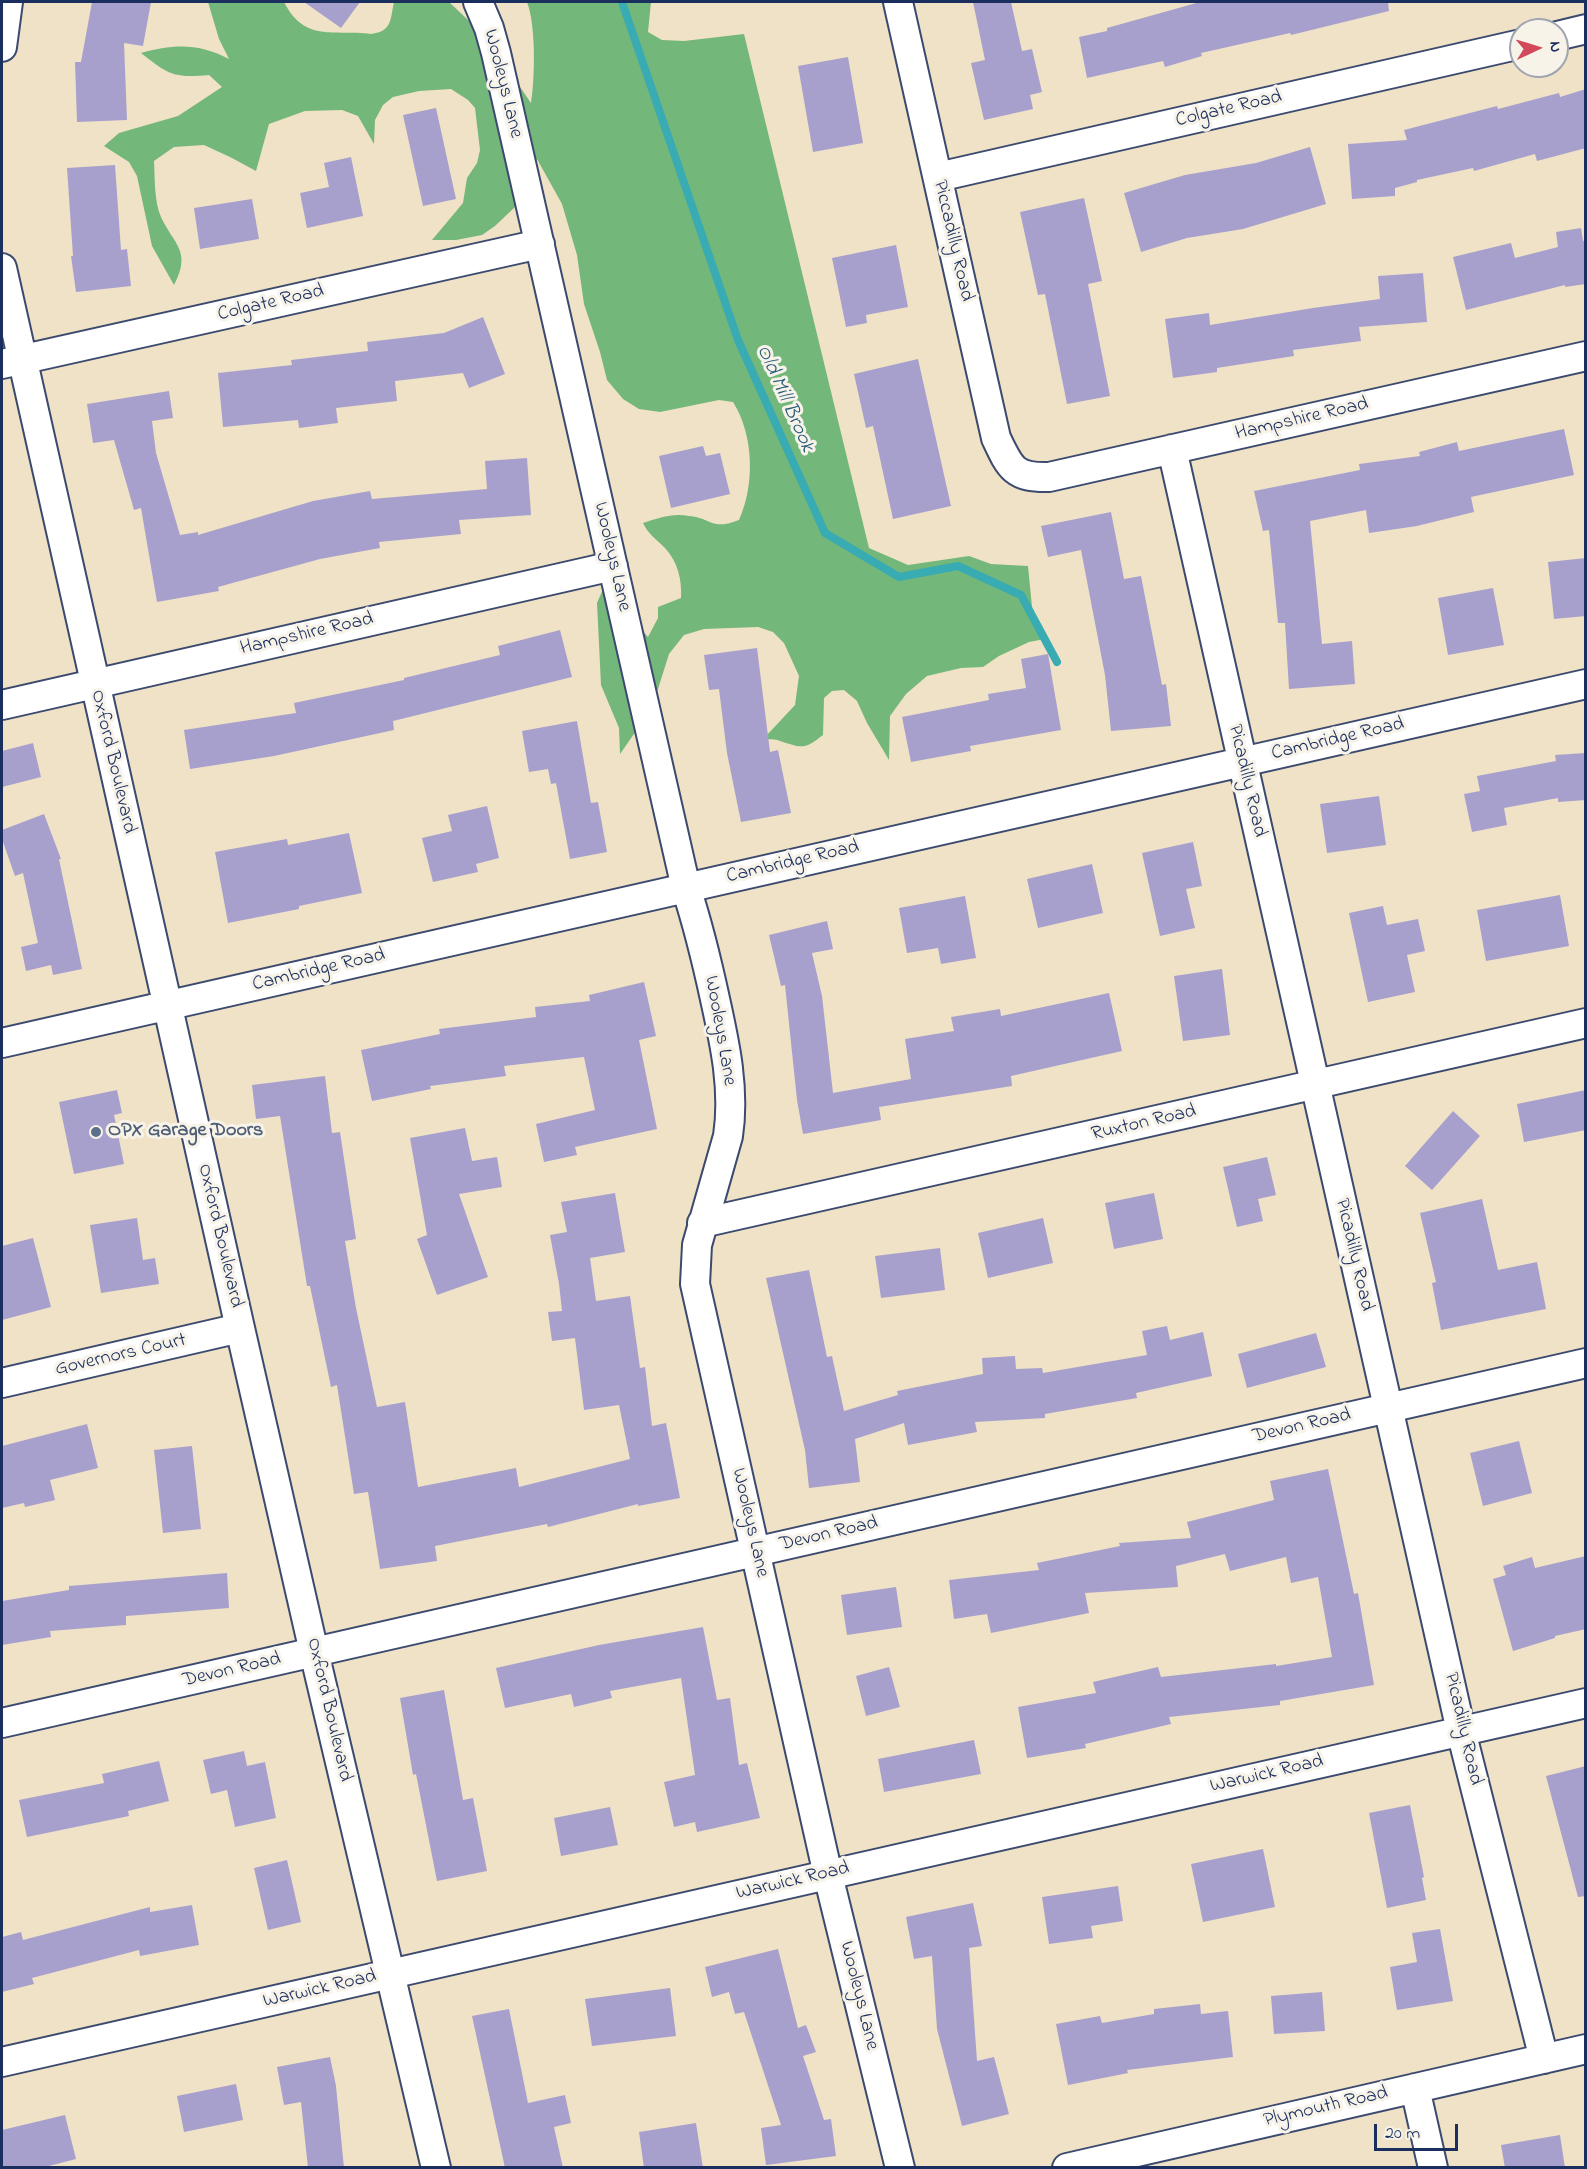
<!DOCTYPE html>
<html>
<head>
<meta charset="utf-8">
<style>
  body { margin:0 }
  #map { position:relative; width:1587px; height:2169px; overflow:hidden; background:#f0e2c6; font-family:"Indie Flower",sans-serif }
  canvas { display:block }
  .frame { position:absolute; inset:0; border:3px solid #1b2f5e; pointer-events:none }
  .north { position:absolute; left:1509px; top:18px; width:60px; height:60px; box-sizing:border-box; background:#f7f3e8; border:2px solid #9fa5b1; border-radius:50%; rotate:86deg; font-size:16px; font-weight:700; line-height:24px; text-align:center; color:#1b2f5e }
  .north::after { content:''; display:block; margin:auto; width:21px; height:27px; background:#d1495b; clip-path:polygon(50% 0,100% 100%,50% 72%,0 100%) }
  .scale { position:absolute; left:1374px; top:2124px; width:84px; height:27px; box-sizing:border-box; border:3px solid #1b2f5e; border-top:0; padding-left:8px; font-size:18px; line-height:21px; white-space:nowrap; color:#1b2f5e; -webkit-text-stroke:4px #f7f3e8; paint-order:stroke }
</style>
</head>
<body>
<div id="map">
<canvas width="1587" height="2169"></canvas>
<div class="frame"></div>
<div class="north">N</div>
<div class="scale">20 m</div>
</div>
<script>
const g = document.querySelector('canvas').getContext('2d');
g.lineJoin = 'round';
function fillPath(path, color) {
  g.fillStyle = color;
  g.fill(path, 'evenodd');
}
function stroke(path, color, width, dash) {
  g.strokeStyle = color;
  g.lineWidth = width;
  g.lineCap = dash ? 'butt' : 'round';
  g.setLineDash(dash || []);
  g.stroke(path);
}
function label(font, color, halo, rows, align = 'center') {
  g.font = font + ' "Indie Flower",sans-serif';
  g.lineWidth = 6;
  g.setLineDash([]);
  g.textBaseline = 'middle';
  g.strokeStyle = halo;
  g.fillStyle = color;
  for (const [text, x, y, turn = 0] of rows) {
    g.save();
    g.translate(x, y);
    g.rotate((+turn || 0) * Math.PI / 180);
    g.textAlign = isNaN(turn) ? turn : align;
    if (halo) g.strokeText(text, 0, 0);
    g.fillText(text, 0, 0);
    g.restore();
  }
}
fillPath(new Path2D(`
  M 208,2 L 284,2 C 305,43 333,29 371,34 C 393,31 390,19 394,2 L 449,2 L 485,36 L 531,103 C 535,78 536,25 527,2 L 651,2 L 648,32 L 662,40 L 684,41 L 744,34 L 869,548 L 908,565 L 969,556 L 991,564 L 1028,566 L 1033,617 L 1045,639 L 1029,642 L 999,656 L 983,667 L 961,668 L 927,676 L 906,694 L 890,716 L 889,760 L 867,723 L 857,701 L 844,690 L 832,691 L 824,698 L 823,735 C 804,750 802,748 780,741 C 772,738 760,740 751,740 L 767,735 L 795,705 L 799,676 L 784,643 L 773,632 L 758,627 L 704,629 L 684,635 L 669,654 L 652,708 L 620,754 L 619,728 L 601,685 L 597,603 L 604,587 L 648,637 L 658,618 L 658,607 L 681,598 C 682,580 678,562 665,548 C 656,539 648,534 643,523 C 659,518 672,513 689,516 C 712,518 711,531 739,520 C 755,485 754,435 733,402 L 719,400 L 660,412 L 639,409 L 623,399 L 607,380 L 600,352 L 584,304 L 577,255 L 562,204 L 537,159 L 515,207 L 495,226 L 482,235 L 456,240 L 432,240 L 463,203 L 467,178 L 477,163 L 480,150 L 475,108 L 468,100 L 451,89 L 419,91 L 393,97 L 383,105 L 375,120 L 374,144 L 358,116 L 342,110 L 305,111 L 269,124 L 256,171 L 232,158 L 204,145 L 174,147 L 154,161 C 155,178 154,201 161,217 C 174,245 192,251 174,285 L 152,246 L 137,176 L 129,162 L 104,146 L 119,133 L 178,116 L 222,87 L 209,75 C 173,78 169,75 141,53 C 173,44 199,43 229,59 L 219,39 Z`), '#74b77a');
stroke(new Path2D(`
  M 622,2 L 738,340 L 825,533 L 899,577 L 958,566 L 1021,595 L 1057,662`), '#39abb2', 8);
fillPath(new Path2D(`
  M 92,2 L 151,2 L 143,46 L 124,43 L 127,120 L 77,122 L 75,62 L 81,62 Z
  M 304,2 L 360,2 L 341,28 Z
  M 973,2 L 1011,2 L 1022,51 L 1032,49 L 1042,92 L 1030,95 L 1033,109 L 984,120 L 971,63 L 985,60 Z
  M 1200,2 L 1388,2 L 1389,11 L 1291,35 L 1290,33 L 1201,53 L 1202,56 L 1165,67 L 1163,61 L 1087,78 L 1079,37 L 1107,31 L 1107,28 Z
  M 848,57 L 863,143 L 813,152 L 798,66 Z
  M 1586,89 L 1586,148 L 1537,161 L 1535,154 L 1474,171 L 1473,168 L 1417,180 L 1417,182 L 1395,188 L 1395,196 L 1352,199 L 1348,144 L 1407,140 L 1404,130 L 1497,106 L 1498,109 L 1559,93 L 1560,97 Z
  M 436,108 L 456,199 L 423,206 L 403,115 Z
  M 1310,147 L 1326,204 L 1243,229 L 1187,238 L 1141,252 L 1124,193 L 1185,175 L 1256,163 Z
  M 351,157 L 363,216 L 307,228 L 300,193 L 329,187 L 324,163 Z
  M 115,165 L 121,250 L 127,249 L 131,286 L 76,292 L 71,256 L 73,256 L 67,168 Z
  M 1084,198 L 1102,281 L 1088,284 L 1110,396 L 1067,404 L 1045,294 L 1038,295 L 1020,212 Z
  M 252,199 L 259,239 L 200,249 L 194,208 Z
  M 1581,228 L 1583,241 L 1586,240 L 1586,284 L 1565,287 L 1565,285 L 1466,310 L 1453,257 L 1511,243 L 1515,258 L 1558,247 L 1556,232 Z
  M 896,245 L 908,307 L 866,315 L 867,323 L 846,327 L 832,258 Z
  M 1423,273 L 1427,322 L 1359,327 L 1361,341 L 1293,350 L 1294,356 L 1217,368 L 1217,372 L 1173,378 L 1165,319 L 1209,313 L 1210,325 L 1313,308 L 1380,299 L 1378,276 Z
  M 483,317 L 505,374 L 469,388 L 463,373 L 395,381 L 397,401 L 336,408 L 338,423 L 299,428 L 298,420 L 223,427 L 218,373 L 292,365 L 291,360 L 368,351 L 367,342 L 444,333 Z
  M 918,359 L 951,506 L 893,519 L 873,426 L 866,428 L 854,374 Z
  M 169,391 L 173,418 L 152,421 L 156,453 L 180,535 L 198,532 L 198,535 L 313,501 L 370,491 L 372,499 L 487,489 L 485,461 L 527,458 L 531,515 L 459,520 L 461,534 L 379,542 L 380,548 L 320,559 L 218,587 L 219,591 L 157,602 L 141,508 L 134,510 L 114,440 L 93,443 L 87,404 Z
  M 1564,429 L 1574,475 L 1471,497 L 1474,512 L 1417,526 L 1369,533 L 1366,510 L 1310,521 L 1322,644 L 1352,641 L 1355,684 L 1289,689 L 1285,623 L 1278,623 L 1269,530 L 1263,531 L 1254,491 L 1360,470 L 1359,464 L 1420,456 L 1419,452 L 1457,442 L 1459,451 Z
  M 703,446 L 706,456 L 720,453 L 730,494 L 671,508 L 659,456 Z
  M 1111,512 L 1124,579 L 1141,576 L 1162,685 L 1166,684 L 1171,726 L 1111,731 L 1105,675 L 1081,550 L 1048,557 L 1041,526 Z
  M 1586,558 L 1586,616 L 1554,619 L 1548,562 Z
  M 1493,588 L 1504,645 L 1448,655 L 1438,598 Z
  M 560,630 L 572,677 L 393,721 L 394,730 L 274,756 L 190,769 L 184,730 L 296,713 L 294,703 L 404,680 L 404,678 L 500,655 L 498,646 Z
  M 757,648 L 770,752 L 778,750 L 791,813 L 741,822 L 727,753 L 719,689 L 709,690 L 704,655 Z
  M 1048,654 L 1061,730 L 970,746 L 971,751 L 911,762 L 902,717 L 989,700 L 988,694 L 1026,688 L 1021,659 Z
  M 577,721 L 591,803 L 598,802 L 607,852 L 570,859 L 556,783 L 551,784 L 548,769 L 529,772 L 522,731 Z
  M 33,743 L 41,777 L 2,787 L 2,751 Z
  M 1586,753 L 1586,800 L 1558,802 L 1558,798 L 1504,808 L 1507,825 L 1472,832 L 1464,794 L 1480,791 L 1477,776 L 1556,761 L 1555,755 Z
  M 1379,796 L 1386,845 L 1327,853 L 1320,804 Z
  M 487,806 L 499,858 L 476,864 L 478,872 L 433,882 L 422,838 L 452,831 L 448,815 Z
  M 44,814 L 61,859 L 59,859 L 82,969 L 53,975 L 51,965 L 26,971 L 21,947 L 38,943 L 23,873 L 15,876 L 2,839 L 2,830 Z
  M 349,833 L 362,893 L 299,906 L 299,909 L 228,923 L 215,852 L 287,839 L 288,845 Z
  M 1193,842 L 1202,886 L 1186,889 L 1195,928 L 1160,936 L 1142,853 Z
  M 1092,864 L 1103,913 L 1038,928 L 1027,879 Z
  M 1560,895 L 1569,946 L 1486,961 L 1477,910 Z
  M 965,896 L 976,958 L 941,964 L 938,948 L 907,953 L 899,908 Z
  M 1383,906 L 1387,925 L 1418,919 L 1425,951 L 1407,955 L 1415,992 L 1368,1002 L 1349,913 Z
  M 827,921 L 833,949 L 812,953 L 822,996 L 833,1093 L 911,1079 L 905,1039 L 954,1031 L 951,1017 L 1000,1009 L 1001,1016 L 1109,993 L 1122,1051 L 1011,1076 L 1012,1086 L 879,1107 L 881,1120 L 803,1134 L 797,1100 L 785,985 L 781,986 L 769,935 Z
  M 1222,969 L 1230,1035 L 1183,1041 L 1174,976 Z
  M 644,982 L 656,1036 L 639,1040 L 657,1129 L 575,1147 L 577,1155 L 544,1162 L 536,1124 L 595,1110 L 584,1057 L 504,1066 L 506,1076 L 430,1086 L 431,1089 L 372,1101 L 361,1050 L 440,1034 L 439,1029 L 536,1017 L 535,1007 L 590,1001 L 589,995 Z
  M 325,1076 L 332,1133 L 340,1132 L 356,1239 L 345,1241 L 356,1308 L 377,1407 L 405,1402 L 418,1487 L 516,1468 L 519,1487 L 630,1459 L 619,1405 L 584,1410 L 575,1338 L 552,1341 L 548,1312 L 562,1311 L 559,1284 L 550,1235 L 567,1232 L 561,1202 L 615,1193 L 625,1252 L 590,1258 L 596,1301 L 630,1296 L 640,1368 L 645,1367 L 652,1426 L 666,1423 L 680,1498 L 638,1506 L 638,1504 L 548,1527 L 547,1524 L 435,1546 L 437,1561 L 380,1569 L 368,1492 L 354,1494 L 337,1385 L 331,1387 L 310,1286 L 307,1286 L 280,1116 L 256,1119 L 252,1085 Z
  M 117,1090 L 122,1113 L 114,1115 L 124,1164 L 74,1174 L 59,1102 Z
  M 1586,1090 L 1586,1130 L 1524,1142 L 1517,1104 Z
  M 1453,1111 L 1480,1136 L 1432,1190 L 1405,1166 Z
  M 465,1128 L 472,1161 L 497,1157 L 502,1187 L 459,1194 L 488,1277 L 437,1295 L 417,1239 L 427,1235 L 410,1138 Z
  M 1267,1157 L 1276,1195 L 1258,1199 L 1263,1221 L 1237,1227 L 1223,1167 Z
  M 1154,1193 L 1163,1239 L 1114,1249 L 1105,1203 Z
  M 1482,1199 L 1498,1270 L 1537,1262 L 1546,1309 L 1441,1330 L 1432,1283 L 1436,1282 L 1420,1213 Z
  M 137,1218 L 143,1260 L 155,1258 L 159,1284 L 101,1293 L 90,1225 Z
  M 1043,1218 L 1053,1263 L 988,1278 L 978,1233 Z
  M 33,1238 L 51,1307 L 2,1320 L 2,1246 Z
  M 940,1248 L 945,1290 L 881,1298 L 875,1256 Z
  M 809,1270 L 827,1357 L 832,1356 L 844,1411 L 898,1395 L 897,1391 L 983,1374 L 982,1358 L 1015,1356 L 1016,1369 L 1042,1368 L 1043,1373 L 1147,1355 L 1142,1331 L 1167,1326 L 1170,1340 L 1203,1332 L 1212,1376 L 1136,1393 L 1137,1398 L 1045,1414 L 1045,1418 L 975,1422 L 977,1432 L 908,1445 L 904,1423 L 855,1439 L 860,1482 L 809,1488 L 805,1450 L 766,1278 Z
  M 1316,1333 L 1326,1367 L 1247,1388 L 1238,1354 Z
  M 87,1424 L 98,1468 L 50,1480 L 55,1500 L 25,1507 L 24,1503 L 2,1508 L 2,1446 Z
  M 1519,1441 L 1532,1493 L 1483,1506 L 1470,1453 Z
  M 192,1446 L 201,1529 L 163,1533 L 154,1450 Z
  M 1328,1469 L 1354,1594 L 1358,1593 L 1374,1685 L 1280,1701 L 1280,1705 L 1169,1717 L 1171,1724 L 1085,1744 L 1086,1748 L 1027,1758 L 1018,1707 L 1096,1693 L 1093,1682 L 1158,1667 L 1161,1677 L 1276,1664 L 1276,1666 L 1332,1657 L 1318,1577 L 1291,1583 L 1286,1557 L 1230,1571 L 1225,1554 L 1176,1566 L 1178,1587 L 1085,1593 L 1089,1613 L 991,1633 L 987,1614 L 954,1619 L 949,1580 L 1039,1570 L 1037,1563 L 1120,1546 L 1119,1543 L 1191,1538 L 1187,1522 L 1274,1500 L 1270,1481 Z
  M 1586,1556 L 1586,1629 L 1555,1636 L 1555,1638 L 1513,1651 L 1493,1579 L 1506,1575 L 1503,1566 L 1532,1557 L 1535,1568 Z
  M 227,1573 L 229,1608 L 126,1616 L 126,1625 L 50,1631 L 51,1637 L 2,1645 L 2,1601 L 69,1590 L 69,1586 Z
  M 896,1587 L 902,1627 L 847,1635 L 841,1595 Z
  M 703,1627 L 717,1700 L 730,1698 L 739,1765 L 747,1763 L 760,1818 L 697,1832 L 695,1822 L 674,1827 L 664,1782 L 695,1775 L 681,1678 L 610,1691 L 612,1698 L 574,1707 L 571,1694 L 505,1708 L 496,1668 L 599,1645 Z
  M 889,1667 L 900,1707 L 866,1716 L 856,1676 Z
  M 444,1690 L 463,1800 L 473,1798 L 487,1871 L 437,1881 L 416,1774 L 413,1775 L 400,1698 Z
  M 974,1740 L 981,1774 L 884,1792 L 878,1759 Z
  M 244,1751 L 247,1766 L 265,1762 L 276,1818 L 235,1827 L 227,1790 L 211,1794 L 203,1760 Z
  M 159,1761 L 169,1801 L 128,1811 L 129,1816 L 27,1837 L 19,1800 L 104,1783 L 102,1774 Z
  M 1586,1766 L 1586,1896 L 1578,1897 L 1546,1776 Z
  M 1410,1805 L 1424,1877 L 1422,1878 L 1426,1900 L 1387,1908 L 1369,1813 Z
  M 610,1807 L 618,1845 L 561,1856 L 554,1818 Z
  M 1263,1849 L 1275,1907 L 1203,1922 L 1191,1864 Z
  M 287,1860 L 301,1922 L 268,1930 L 254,1868 Z
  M 1118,1886 L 1123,1921 L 1091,1926 L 1093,1938 L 1049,1944 L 1042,1897 Z
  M 973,1903 L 982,1946 L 969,1948 L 977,2061 L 994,2057 L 1009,2114 L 962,2126 L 937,2029 L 932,1956 L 914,1959 L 906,1917 Z
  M 192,1905 L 199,1945 L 140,1956 L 139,1950 L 32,1978 L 34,1984 L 2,1992 L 2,1937 L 21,1932 L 23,1940 L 150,1907 L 150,1912 Z
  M 1440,1929 L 1453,2001 L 1397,2010 L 1390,1967 L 1417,1962 L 1412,1933 Z
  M 778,1949 L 798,2028 L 806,2025 L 816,2052 L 803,2056 L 824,2120 L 831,2119 L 836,2156 L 766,2165 L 761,2128 L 781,2125 L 744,2012 L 735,2014 L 729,1992 L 712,1997 L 705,1967 Z
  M 670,1988 L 676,2036 L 592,2046 L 585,1999 Z
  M 1322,1992 L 1325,2031 L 1274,2034 L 1271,1996 Z
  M 1200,2004 L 1201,2014 L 1228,2011 L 1233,2057 L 1127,2070 L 1128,2073 L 1068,2085 L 1056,2024 L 1100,2016 L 1102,2023 L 1154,2014 L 1154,2009 Z
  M 509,2009 L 528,2103 L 565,2095 L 571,2123 L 554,2127 L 563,2168 L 505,2168 L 472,2016 Z
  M 330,2057 L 336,2086 L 344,2168 L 308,2168 L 301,2102 L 284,2105 L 277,2067 Z
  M 236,2084 L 243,2120 L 184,2132 L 177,2096 Z
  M 65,2115 L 76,2159 L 41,2168 L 2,2168 L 2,2130 Z
  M 696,2123 L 703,2168 L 644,2168 L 639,2132 Z
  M 1560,2135 L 1565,2168 L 1505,2168 L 1501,2145 Z`), '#a7a0cd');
const minor = new Path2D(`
  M 478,2 L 489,28 L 496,53 L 686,888 C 698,925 707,962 715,999 C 725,1044 735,1090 728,1136 L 697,1245 L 695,1284 L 828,1875 L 900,2168
  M 898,2 L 996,438 C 1010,468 1014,478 1049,477 L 1586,356
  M 1557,36 L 1586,29
  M 2,47 L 8,2
  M 938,177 L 1521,44
  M 2,268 L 240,1328 L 314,1652 L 436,2168
  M 2,364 L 540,244
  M 1172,449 L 1461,1731 L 1544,2059
  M 2,705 L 613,566
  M 2,1043 L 1586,684
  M 702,1223 L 1586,1023
  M 2,1383 L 240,1328
  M 2,1723 L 1586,1363
  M 2,2062 L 1586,1703
  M 1415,2088 L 1433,2168
  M 1067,2168 L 1586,2049`);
stroke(minor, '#3b4a6e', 32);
stroke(minor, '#fff', 28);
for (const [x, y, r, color] of [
  [96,1132,6,"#5c6f8a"]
]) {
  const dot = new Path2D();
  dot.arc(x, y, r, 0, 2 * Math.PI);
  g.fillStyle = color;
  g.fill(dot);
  stroke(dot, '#f7f3e8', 2);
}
label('20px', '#1b2f5e', '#f7f3e8', [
  ["Wooleys Lane",502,84,76],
  ["Colgate Road",1229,110,-13],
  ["Piccadilly Road",952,241,77],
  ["Colgate Road",271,304,-13],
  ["Hampshire Road",1302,420,-13],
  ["Wooleys Lane",611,557,77],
  ["Hampshire Road",307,635,-13],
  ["Cambridge Road",1338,740,-13],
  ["Oxford Boulevard",112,762,77],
  ["Picadilly Road",1246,781,77],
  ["Cambridge Road",793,863,-13],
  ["Cambridge Road",319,971,-13],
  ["Wooleys Lane",719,1031,80],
  ["Ruxton Road",1144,1124,-13],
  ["Oxford Boulevard",219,1236,77],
  ["Picadilly Road",1353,1255,77],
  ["Governors Court",121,1356,-13],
  ["Devon Road",1302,1427,-13],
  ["Wooleys Lane",749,1523,77],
  ["Devon Road",829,1535,-13],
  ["Devon Road",232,1671,-13],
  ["Oxford Boulevard",328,1710,77],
  ["Picadilly Road",1462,1729,77],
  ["Warwick Road",1267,1775,-13],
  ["Warwick Road",793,1882,-13],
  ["Warwick Road",320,1990,-13],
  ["Wooleys Lane",858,1996,76],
  ["Plymouth Road",1326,2108,-13]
]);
label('bold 20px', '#4e5e75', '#f7f3e8', [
  ["OPX Garage Doors",108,1132]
], 'left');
label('italic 21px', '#265a7b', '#f7f3e8', [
  ["Old Mill Brook",784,399,66]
]);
</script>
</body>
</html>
